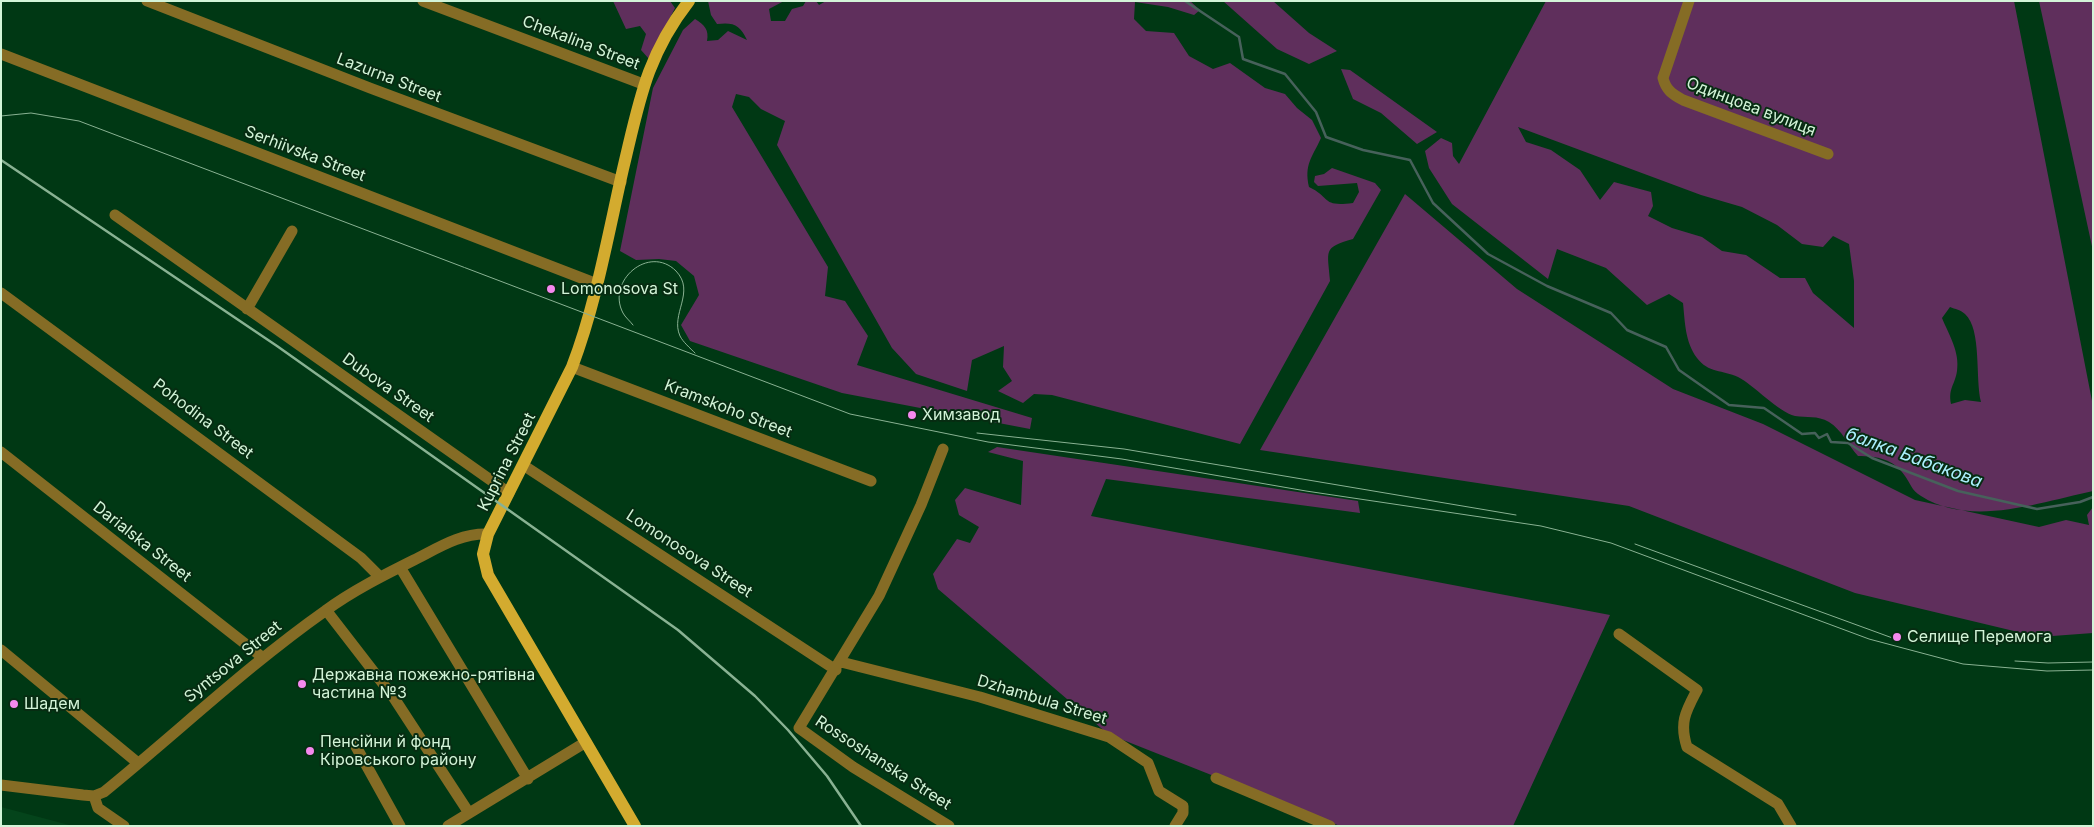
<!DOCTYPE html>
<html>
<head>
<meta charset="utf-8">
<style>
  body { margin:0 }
  #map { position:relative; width:2094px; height:827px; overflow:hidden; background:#003814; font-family:Inter,sans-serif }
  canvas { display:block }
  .frame { position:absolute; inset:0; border:2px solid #d3f4d8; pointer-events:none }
</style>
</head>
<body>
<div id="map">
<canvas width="2094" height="827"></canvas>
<div class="frame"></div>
</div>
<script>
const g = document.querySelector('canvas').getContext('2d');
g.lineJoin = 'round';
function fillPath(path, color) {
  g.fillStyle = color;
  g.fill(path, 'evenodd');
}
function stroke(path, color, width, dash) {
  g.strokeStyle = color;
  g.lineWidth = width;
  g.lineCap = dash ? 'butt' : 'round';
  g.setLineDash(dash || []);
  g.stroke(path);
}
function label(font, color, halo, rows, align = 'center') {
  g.font = font + ' Inter,sans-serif';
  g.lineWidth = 4;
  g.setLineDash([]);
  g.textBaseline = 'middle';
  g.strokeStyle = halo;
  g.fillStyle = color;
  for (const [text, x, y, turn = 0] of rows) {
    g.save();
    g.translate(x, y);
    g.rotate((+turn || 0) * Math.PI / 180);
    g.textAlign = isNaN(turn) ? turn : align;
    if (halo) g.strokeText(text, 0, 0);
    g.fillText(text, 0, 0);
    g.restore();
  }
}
fillPath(new Path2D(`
  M 1,807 L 73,826 L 1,826 Z`), '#04441b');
fillPath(new Path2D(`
  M 613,1 L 670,1 L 675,8 L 649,59 L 641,50 L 646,34 L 640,26 L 626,29 Z
  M 708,1 L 784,1 L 769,9 L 771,21 L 785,21 L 792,9 L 803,6 L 806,1 L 816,1 L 819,5 L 826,1 L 1190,1 L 1200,10 L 1194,15 L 1168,7 L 1135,2 L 1134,19 L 1146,31 L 1174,33 L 1189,56 L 1213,69 L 1230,63 L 1265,88 L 1285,94 L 1297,108 L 1312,120 L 1321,138 C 1312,158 1304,164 1309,187 C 1332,198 1321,207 1353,203 L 1359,192 L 1357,183 L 1318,186 L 1314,182 L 1315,176 L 1324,174 L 1332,168 L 1375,183 L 1381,190 L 1353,239 C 1322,248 1328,250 1330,281 L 1240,444 L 1052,395 L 1034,394 L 1023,403 L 998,391 L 1012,381 L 1003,367 L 1004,346 L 972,360 L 967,391 L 916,374 L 892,348 L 777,145 L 785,121 L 761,109 L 749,97 L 736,94 L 732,107 L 828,267 L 825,296 L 845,301 L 868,336 L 857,365 L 1032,418 L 1030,429 L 842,393 L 690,341 L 681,325 L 699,295 L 694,276 L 676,261 L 659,259 L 636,260 L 620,251 L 653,88 L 683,30 L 695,19 C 705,25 709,30 707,41 L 718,40 L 728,31 L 747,40 C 740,25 734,22 717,24 L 711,15 Z
  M 1223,1 L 1273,1 L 1309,33 L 1337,51 L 1309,64 L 1277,49 Z
  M 1546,1 L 2014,1 L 2093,406 L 2093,491 C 2040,502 1971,528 1921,496 C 1911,490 1911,484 1905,476 C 1894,459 1877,456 1858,456 C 1848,445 1842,430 1829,422 C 1817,415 1807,418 1795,416 C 1778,412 1754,385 1738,377 C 1723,370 1708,373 1697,358 C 1685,342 1685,322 1683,303 L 1669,294 L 1647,305 L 1606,268 L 1557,249 L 1548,279 L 1452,204 L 1429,168 L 1425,151 L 1441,138 L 1452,143 L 1453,156 L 1459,164 ZM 1518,127 L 1701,195 L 1742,207 L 1777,225 L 1802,244 L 1823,247 L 1833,236 L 1849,244 L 1854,281 L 1854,328 L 1813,293 L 1805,278 L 1780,278 L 1746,255 L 1722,251 L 1702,237 L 1672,228 L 1648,216 L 1653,206 L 1651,192 L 1614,182 L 1600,200 L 1580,170 L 1551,150 L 1526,142 ZM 1950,307 C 1955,309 1961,310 1965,314 C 1982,329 1975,379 1981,402 L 1965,400 L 1951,404 C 1948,388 1955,385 1957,371 C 1960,352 1949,335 1942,318 Z
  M 2039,1 L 2093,1 L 2093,251 Z
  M 1341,69 L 1350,70 L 1437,132 L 1417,144 L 1381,113 L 1353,99 Z
  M 1405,194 L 1517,289 L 1673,389 L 1763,424 L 1915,500 L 2039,527 L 2066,520 L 2089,525 L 2087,515 L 2093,507 L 2093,633 L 2039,637 L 1855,593 L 1629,506 L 1260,450 Z
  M 997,447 L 1358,501 L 1360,513 L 1106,479 L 1091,516 L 1610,615 L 1513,826 L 1340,826 L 1108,734 L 938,589 L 933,574 L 957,539 L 970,543 L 979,527 L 959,515 L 955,500 L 965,488 L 1021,505 L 1023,461 L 988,452 Z`), '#5f2f5c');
stroke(new Path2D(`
  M 1185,1 L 1239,37 L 1243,59 L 1285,74 L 1316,112 L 1326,137 L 1363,150 L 1410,160 L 1433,203 L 1488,254 L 1547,286 L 1611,313 L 1627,330 L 1666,347 L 1679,370 L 1729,405 L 1764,408 L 1802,434 L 1815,433 L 1819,438 L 1827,434 L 1831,442 L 1848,443 L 1872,458 L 1958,491 L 2037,509 L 2080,502 L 2093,497`), '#47615b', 2.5);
stroke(new Path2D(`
  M 147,1 L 370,88 L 621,182
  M 423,1 L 643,84
  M 1689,1 L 1663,78 C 1666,90 1672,94 1683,100 L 1828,154
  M 1,54 L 597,284
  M 115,215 L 509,493
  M 1,293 L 361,558 L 380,577
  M 247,309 L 292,231
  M 572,367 L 871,481
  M 943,449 L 921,505 L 879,596 L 799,728 L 853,767 L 949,826
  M 1,452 L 262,657
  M 523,465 L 836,670
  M 400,567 L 528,779
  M 326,610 L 394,698 L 469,813
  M 1619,634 L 1697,690 C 1686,711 1679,722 1687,747 L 1778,804 L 1791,826
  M 1,650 L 138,763
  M 841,662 L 980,697 L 1109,737 L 1148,763 L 1159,791 L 1183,806 L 1183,813 L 1175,826
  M 354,743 L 400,826
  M 1216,778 L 1330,826
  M 1,785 L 83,795 L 94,796 L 104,792 C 178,732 247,666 325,611 C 352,591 384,575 414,560 C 438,548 460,533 488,534
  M 94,796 L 98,808 L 124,826
  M 448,826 L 586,742`), '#856c25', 11);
stroke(new Path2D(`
  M 635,826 L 488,575 L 483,554 L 488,534 L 572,367 C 596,304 608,235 623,169 C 639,103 646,56 689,1`), '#d3ab2f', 12);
stroke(new Path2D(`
  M 1,116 L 31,113 L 79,121 L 850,414 L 988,442 L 1122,459 L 1306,491 L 1541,526 L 1611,543 L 1869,639 L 1963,664 L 2047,671 L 2093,670
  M 633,325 C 630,321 625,317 623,313 C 606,281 649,244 676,271 C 696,292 670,314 680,336 C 683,342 690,348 695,353
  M 977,433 L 1124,449 L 1516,515
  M 1635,544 L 1898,640
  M 2015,661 L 2048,663 L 2093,662`), '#89b293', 1);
stroke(new Path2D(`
  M 1,160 L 277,346 L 678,630 L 755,696 L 788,730 L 827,776 L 861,826`), '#89b293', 2.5);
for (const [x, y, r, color] of [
  [551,289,5,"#f589ee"],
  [912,415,5,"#f589ee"],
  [1897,637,5,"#f589ee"],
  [302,684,5,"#f589ee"],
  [14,704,5,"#f589ee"],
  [310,751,5,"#f589ee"]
]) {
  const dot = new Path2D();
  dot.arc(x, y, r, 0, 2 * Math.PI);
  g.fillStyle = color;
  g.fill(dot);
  stroke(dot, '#072c12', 2);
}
label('16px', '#d3f4d8', '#072c12', [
  ["Chekalina Street",581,43,21],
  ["Lazurna Street",389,78,21],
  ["Одинцова вулиця",1751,107,21],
  ["Serhiivska Street",305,154,21],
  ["Dubova Street",388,388,35],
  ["Kramskoho Street",728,409,21],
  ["Pohodina Street",203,419,37],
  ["Kuprina Street",507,462,-63],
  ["Darialska Street",142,542,38],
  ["Lomonosova Street",689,554,33],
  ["Syntsova Street",233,662,-39],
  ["Dzhambula Street",1042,700,17],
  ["Rossoshanska Street",883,763,33]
]);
label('16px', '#d3f4d8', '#072c12', [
  ["Lomonosova St",561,289],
  ["Химзавод",922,415],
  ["Селище Перемога",1907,637],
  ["Державна пожежно-рятівна",312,675],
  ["частина №3",312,693],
  ["Шадем",24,704],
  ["Пенсійни й фонд",320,742],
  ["Кіровського району",320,760]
], 'left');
label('italic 18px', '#acf1fe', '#072c12', [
  ["балка Бабакова",1914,458,20]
]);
</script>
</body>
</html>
